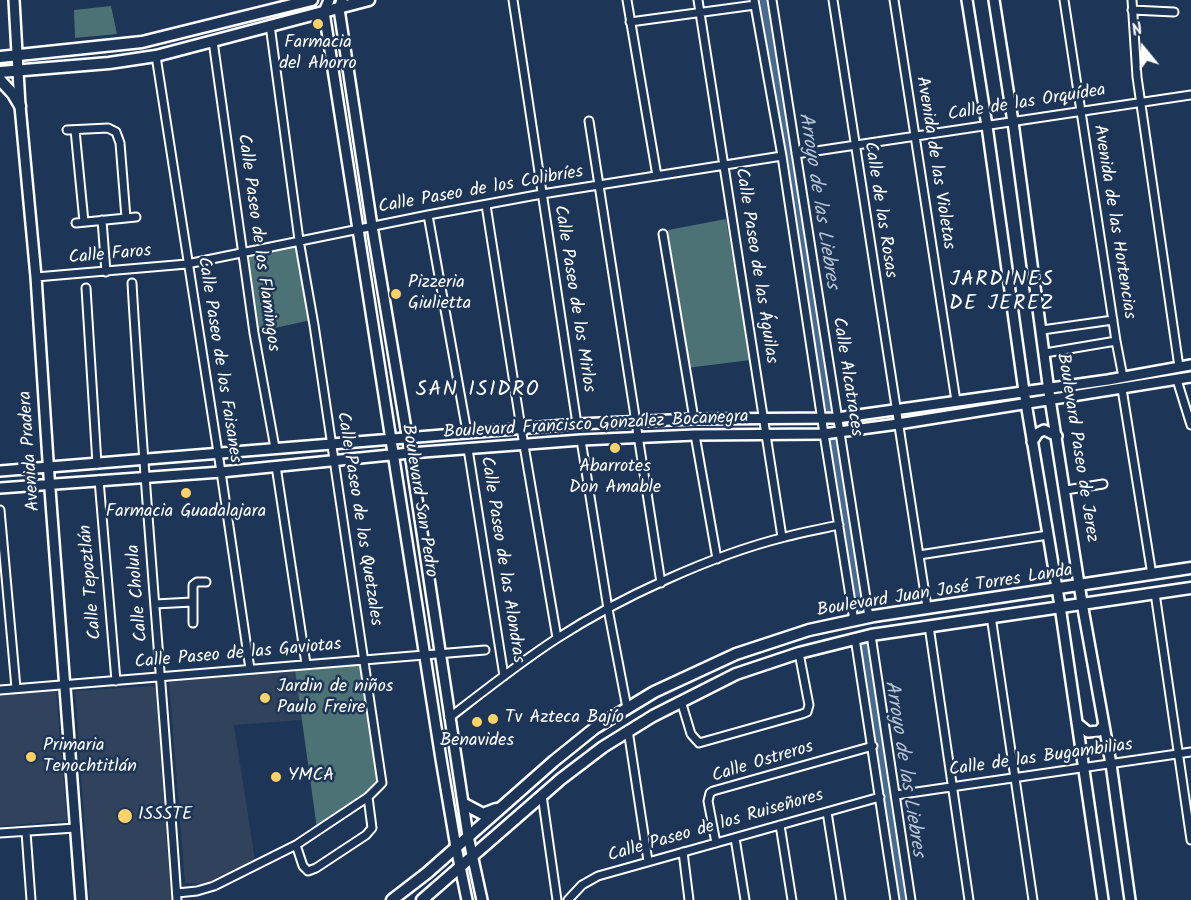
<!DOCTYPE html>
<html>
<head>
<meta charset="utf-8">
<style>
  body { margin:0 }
  #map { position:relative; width:1191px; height:900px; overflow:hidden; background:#1d3557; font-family:Kalam,sans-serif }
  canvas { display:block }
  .north { position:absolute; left:1113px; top:18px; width:60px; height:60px; -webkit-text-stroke:4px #1d3557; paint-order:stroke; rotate:342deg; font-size:16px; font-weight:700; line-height:24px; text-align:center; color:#fff }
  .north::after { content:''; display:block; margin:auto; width:21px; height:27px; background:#fff; clip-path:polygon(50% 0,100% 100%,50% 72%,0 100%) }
</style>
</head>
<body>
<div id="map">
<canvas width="1191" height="900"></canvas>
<div class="north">N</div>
</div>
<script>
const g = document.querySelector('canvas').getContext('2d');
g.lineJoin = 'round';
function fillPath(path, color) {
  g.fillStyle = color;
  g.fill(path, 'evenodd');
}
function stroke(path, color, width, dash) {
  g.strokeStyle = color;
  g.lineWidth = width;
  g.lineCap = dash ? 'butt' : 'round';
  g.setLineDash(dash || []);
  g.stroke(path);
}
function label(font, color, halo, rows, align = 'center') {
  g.font = font + ' Kalam,sans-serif';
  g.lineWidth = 5;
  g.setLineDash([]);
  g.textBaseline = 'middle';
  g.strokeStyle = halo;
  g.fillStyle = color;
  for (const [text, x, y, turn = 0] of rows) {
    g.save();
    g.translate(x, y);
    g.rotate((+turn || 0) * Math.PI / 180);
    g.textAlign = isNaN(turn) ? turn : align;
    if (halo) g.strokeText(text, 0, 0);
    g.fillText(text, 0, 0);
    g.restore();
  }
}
fillPath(new Path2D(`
  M 295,670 L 302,720 L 234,725 L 255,860 L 203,884 L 185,883 L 169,682 Z
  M 153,686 L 156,688 L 171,900 L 90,900 L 75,691 Z
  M 56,688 L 67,821 L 0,826 L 0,693 Z`), '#30425c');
fillPath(new Path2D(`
  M 111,6 L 117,34 L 75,38 L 74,10 Z
  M 726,219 L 750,360 L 687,368 L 668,230 Z
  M 296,245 L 311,320 L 257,332 L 247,254 Z
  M 361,664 L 380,783 L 365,797 L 317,829 L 295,670 Z`), '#4c7275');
stroke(new Path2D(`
  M 767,0 L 829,408
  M 834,441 L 859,612
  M 864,644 L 903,900`), '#486b8f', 14);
const street = new Path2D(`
  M 513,0 L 577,424
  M 627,0 L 657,176
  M 698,0 L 782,537
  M 754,0 L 782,156 L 824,434 L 854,621
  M 772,0 L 869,617
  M 833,0 L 927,607
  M 894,0 L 956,401
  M 1064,0 L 1116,341 L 1123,377
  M 1132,0 L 1137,77 L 1179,367
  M 1132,10 L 1174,12
  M 630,22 L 755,5
  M 213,41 L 254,333 L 275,448
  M 156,56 L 221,472 L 250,669
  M 589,121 L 661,583
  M 67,130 L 108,128 L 116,132 L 120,143 L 126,218
  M 75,130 L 84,222
  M 796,154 L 1191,95
  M 486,205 L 521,428 L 557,638
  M 428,215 L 467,432
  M 102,220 L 106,272
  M 76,223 L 136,217
  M 663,234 L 694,419
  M 36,277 L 187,264 L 428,215 L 542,194 L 782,156
  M 132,283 C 144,489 163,694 177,900
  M 86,288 L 97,464
  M 1042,330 L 1113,320
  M 1045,353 L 1116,341
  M 1177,380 L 1191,425
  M 1122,389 L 1152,575
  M 695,435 L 717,559
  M 581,440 L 608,609 L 627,708
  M 468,449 L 504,676
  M 276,466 L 306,664
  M 99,480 L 116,681
  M 1066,490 L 1103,484
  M 0,510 L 16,688
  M 919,555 L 1048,535
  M 1155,593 L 1191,840
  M 155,604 L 192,602
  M 991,616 L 1033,900
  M 193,623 L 193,585 L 197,582 L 206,582
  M 929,626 L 969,900
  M 871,635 L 911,900
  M 855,638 L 895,900
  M 0,690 L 485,650
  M 681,701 L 691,734 L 699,743 L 802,714 L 807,712 L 809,705 L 799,653
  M 449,718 C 484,691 519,663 556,639 C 619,598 712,555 785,537 C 803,532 821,529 839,525
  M 628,730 L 648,861
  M 542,795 L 557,900
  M 896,795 L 1191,752
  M 827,812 L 841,900
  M 780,825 L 792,900
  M 26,832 L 31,900
  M 0,833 L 75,828
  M 735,838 L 745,900
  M 716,843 L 708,801 L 710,793 L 713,791 L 873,746
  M 296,845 L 303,866 L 308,871 L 316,868 L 366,835 L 372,828 L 368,797
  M 683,852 L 689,900
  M 177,893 L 197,891 L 214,886 L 296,845 L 368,797 L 382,783 L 314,325 L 299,240 L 270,25
  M 568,900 L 582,885 L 598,876 L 880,797`);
const secondary = new Path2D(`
  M 14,0 L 20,106 L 36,277 L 49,476 L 81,900
  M 329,0 L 324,12 L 441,759 L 456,847 L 467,900
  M 342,0 L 339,9 L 372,226 L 410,453 L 468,836 L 482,900
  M 967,0 L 987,126 L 1024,391 L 1060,606 L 1103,900
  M 994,0 L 1013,122 L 1050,399 L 1082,603 L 1111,764 L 1130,900
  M 1032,442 L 1038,433 L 1044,430 L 1057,436
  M 0,471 L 577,424 L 694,419 L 837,418 L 1108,380 L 1191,365
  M 0,488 L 221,472 L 410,453 L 581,440 L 695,435 L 824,434 L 898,424 L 1191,377
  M 1077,723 L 1088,732 L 1099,731 L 1104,725`);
const primary = new Path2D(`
  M 0,57 L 142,42 L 312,0
  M 0,72 L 109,63 L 156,56 L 369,0
  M 0,80 L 13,94 L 20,106
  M 464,804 L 483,814 L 496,809
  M 392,900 L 427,873 L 554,761 L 595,728 L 654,692 L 736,654 L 809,630 L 874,616 L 1191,568
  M 422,900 L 561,779 L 603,747 L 653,716 L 736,674 L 799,653 L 871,635 L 1191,588`);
stroke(street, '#fff', 11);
stroke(secondary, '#fff', 14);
stroke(primary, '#fff', 15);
stroke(street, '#1d3557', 7);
stroke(secondary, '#1d3557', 9);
stroke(primary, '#1d3557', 10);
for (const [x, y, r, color] of [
  [318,24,6,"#ffd166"],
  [396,294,6,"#ffd166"],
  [615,448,6,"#ffd166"],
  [186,493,6,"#ffd166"],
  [265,698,6,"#ffd166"],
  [493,719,6,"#ffd166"],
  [477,722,6,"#ffd166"],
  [31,757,6,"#ffd166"],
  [276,777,6,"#ffd166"],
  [125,816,8,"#ffd166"]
]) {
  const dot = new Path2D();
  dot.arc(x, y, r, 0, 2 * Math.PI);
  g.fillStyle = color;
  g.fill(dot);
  stroke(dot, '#1d3557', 2);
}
label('18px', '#fff', '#1d3557', [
  ["Farmacia",318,44,"center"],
  ["del Ahorro",318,65,"center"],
  ["Pizzeria",408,284],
  ["Giulietta",408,305],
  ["Abarrotes",615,468,"center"],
  ["Don Amable",615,489,"center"],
  ["Farmacia Guadalajara",186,513,"center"],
  ["Jardin de niños",277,688],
  ["Paulo Freire",277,709],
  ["Tv Azteca Bajío",505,719],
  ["Benavides",477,742,"center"],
  ["Primaria",43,747],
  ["Tenochtitlán",43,768],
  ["YMCA",288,777],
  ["ISSSTE",138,816]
], 'left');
label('18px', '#fff', '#1d3557', [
  ["Calle de las Orquídea",1027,104,-9],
  ["Avenida de las Violetas",934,163,81],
  ["Calle Paseo de los Colibríes",481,191,-10],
  ["Calle de las Rosas",879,210,81],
  ["Avenida de las Hortencias",1113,222,81],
  ["Calle Paseo de los Flamingos",257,243,82],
  ["Calle Faros",110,256,-5],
  ["Calle Paseo de las Águilas",755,266,81],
  ["Calle Paseo de los Mirlos",573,299,81],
  ["Calle Paseo de los Faisanes",218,360,81],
  ["Calle Alcatraces",846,377,81],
  ["Boulevard Francisco González Bocanegra",596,426,-3],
  ["Boulevard Paseo de Jerez",1076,448,81],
  ["Avenida Pradera",31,451,-94],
  ["Boulevard San Pedro",418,501,81],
  ["Calle Paseo de los Quetzales",358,519,81],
  ["Calle Paseo de las Alondras",501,560,81],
  ["Calle Tepoztlán",92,582,-95],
  ["Boulevard Juan José Torres Landa",945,592,-9],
  ["Calle Cholula",139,593,-95],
  ["Calle Paseo de las Gaviotas",238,655,-5],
  ["Calle de las Bugambilias",1041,759,-8],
  ["Calle Ostreros",763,763,-17],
  ["Calle Paseo de los Ruiseñores",716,827,-16]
]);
label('italic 20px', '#b6c4d2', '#1d3557', [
  ["Arroyo de las Liebres",817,201,81],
  ["Arroyo de las Liebres",903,769,81]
]);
g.letterSpacing = '1.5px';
label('21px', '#fff', '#1d3557', [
  ["JARDINES",1002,281],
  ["DE JEREZ",1002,305],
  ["SAN ISIDRO",478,391]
]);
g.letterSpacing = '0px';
</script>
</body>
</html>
